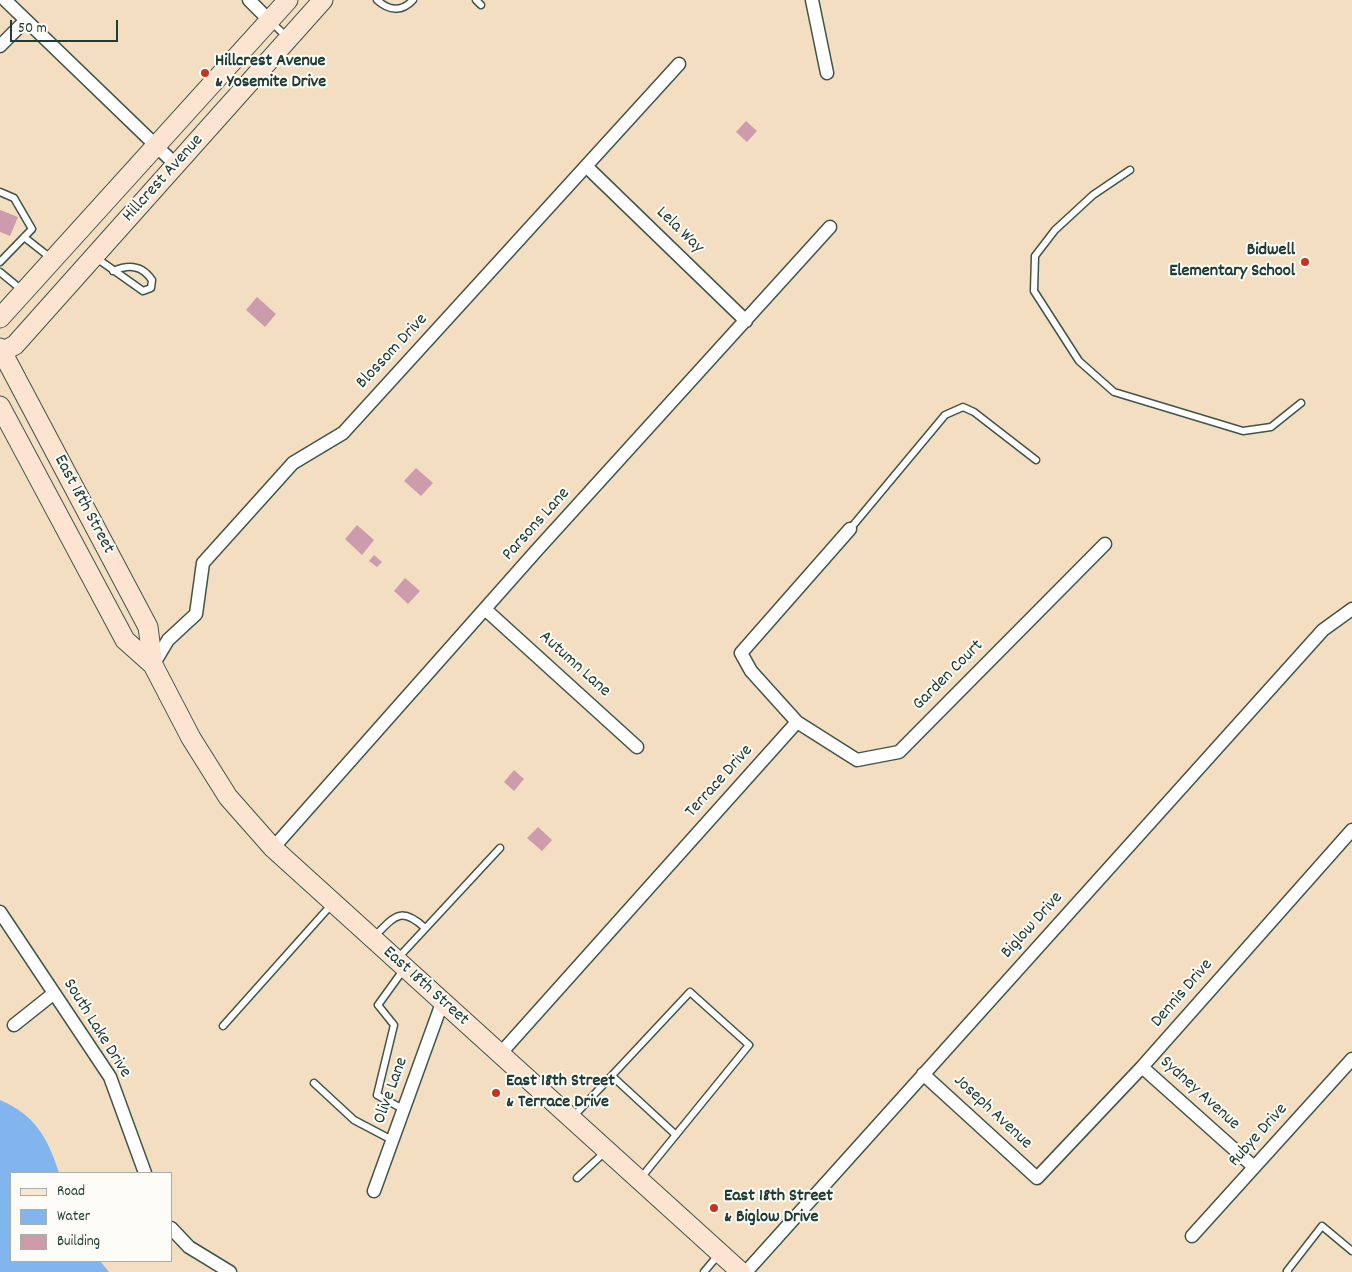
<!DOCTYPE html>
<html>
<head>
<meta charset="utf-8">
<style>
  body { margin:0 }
  #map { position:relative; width:1352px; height:1272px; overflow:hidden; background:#f3dec1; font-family:Dekko,sans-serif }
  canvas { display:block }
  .legend { position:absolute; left:10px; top:1172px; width:162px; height:90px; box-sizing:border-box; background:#fdfcf7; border:1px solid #a4b0a9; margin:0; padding:6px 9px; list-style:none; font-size:15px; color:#1f3d34 }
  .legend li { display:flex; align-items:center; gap:10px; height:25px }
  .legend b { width:25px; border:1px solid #a4b0a9 }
  .scale { position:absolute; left:10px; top:20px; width:108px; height:22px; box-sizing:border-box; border:2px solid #1f3d34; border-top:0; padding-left:6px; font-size:15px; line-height:18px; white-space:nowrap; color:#1f3d34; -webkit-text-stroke:4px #fdfcf7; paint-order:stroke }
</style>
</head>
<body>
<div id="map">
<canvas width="1352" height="1272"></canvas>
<ul class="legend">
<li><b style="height:6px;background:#fde4d1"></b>Road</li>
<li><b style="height:14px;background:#82b4ee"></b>Water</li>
<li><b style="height:14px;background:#cc9cad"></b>Building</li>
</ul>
<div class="scale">50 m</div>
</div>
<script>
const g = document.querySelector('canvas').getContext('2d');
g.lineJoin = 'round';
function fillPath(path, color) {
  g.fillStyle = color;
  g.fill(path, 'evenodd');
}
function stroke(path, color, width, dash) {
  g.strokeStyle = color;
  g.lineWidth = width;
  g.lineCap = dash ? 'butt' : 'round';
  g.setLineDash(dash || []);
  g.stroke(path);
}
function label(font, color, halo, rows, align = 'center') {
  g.font = font + ' Dekko,sans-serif';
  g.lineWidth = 4;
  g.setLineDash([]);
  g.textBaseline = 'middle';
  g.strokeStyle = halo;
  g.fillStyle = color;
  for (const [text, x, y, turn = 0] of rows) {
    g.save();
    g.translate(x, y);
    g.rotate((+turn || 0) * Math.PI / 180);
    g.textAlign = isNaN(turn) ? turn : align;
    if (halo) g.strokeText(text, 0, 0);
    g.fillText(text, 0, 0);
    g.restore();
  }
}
fillPath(new Path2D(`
  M 0,1100 C 35,1115 48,1138 59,1173 L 11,1173 L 11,1261 L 100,1261 L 109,1272 L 0,1272 Z`), '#82b4ee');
fillPath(new Path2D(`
  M 746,121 L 757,131 L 747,142 L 736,132 Z
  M 0,210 L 18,217 L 10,236 L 0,232 Z
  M 257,297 L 276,314 L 265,327 L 246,310 Z
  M 416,468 L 433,483 L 421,496 L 404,481 Z
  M 357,525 L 374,540 L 362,555 L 345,539 Z
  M 374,555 L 382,562 L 377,567 L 369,561 Z
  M 405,578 L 420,591 L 408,604 L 394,591 Z
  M 514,770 L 524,779 L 514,791 L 504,782 Z
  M 538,827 L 552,840 L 542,851 L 527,838 Z`), '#cc9cad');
const lane = new Path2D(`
  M 377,0 C 389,11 402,12 413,0
  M 476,0 L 481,5
  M 271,22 L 288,38
  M 1130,170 L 1093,195 L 1055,230 L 1035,256 L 1034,291 L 1079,361 L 1114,392 L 1243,431 L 1271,427 L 1301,403
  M 0,192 L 14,198 L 32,229 L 0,262
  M 24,237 L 52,259
  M 95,257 L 143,291 L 151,288 L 152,280 C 142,265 129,264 113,271
  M 0,272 L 23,291
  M 850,529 L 945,415 L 963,407 L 974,412 L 1036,460
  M 373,938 C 394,917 400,905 425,928
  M 397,959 L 500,848
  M 223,1026 L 332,904
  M 612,1076 L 676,1135
  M 314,1083 L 354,1120 L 392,1140
  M 403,1109 L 377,1095 L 394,1025 L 378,1005 L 404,969
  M 573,1117 L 690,992 L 749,1045 L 640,1179
  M 577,1178 L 606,1151
  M 704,1272 L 719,1254
  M 1288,1272 L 1287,1271 L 1322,1226 L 1352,1251`);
const street = new Path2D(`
  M 5,0 L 176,165
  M 249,0 L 270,21
  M 812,0 L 827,73
  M 0,46 L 25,21
  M 587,167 L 746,321
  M 486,610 L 637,747
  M 153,665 L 168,640 L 196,614 L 203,563 L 293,463 L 343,433 L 679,64
  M 797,722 L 857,760 L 899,752 L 1105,544
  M 273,848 L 537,550 L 830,227
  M 0,912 L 110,1077 L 145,1173
  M 14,1025 L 53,994
  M 500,1054 L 797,722 L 751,671 L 741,653 L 850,529
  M 1142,1067 L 1254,1167
  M 923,1074 L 1037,1178 L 1142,1067 L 1352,830
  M 374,1191 L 442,1003
  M 171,1228 L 189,1247 L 230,1272
  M 1192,1236 L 1352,1059
  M 746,1272 L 1323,630 L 1352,609`);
const secondary = new Path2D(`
  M 0,318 L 288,0
  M 0,348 L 148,627 L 153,665
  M 0,353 L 15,345 L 323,0
  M 0,406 L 125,640 L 153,665 L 191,738 L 228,797 L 273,848 L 741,1272`);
stroke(lane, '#3f5549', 9);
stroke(street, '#3f5549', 15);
stroke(secondary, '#3f5549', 21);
stroke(lane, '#fff', 6);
stroke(street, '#fff', 12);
stroke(secondary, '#fde4d1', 19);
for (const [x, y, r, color] of [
  [205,73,5,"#c8321e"],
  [1305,262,5,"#c8321e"],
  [496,1093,5,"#c8321e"],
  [714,1208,5,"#c8321e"]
]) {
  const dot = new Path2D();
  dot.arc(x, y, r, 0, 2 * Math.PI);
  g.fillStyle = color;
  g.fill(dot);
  stroke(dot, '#fdfcf7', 2);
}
label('bold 18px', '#1f3d34', '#fdfcf7', [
  ["Hillcrest Avenue",215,63],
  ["& Yosemite Drive",215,84],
  ["Bidwell",1295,252,"right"],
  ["Elementary School",1295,273,"right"],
  ["East 18th Street",506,1083],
  ["& Terrace Drive",506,1104],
  ["East 18th Street",724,1198],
  ["& Biglow Drive",724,1219]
], 'left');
label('18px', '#1f3d34', '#fdfcf7', [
  ["Hillcrest Avenue",164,179,-48],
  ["Lela Way",679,231,44],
  ["Blossom Drive",393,352,-47],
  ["East 18th Street",83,505,62],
  ["Parsons Lane",537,525,-48],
  ["Autumn Lane",574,665,42],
  ["Garden Court",949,676,-45],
  ["Terrace Drive",720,782,-48],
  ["Biglow Drive",1033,926,-48],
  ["East 18th Street",425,987,42],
  ["Dennis Drive",1183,994,-49],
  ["South Lake Drive",96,1029,58],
  ["Olive Lane",392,1091,-70],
  ["Sydney Avenue",1199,1094,42],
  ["Joseph Avenue",992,1113,43],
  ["Rubye Drive",1259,1136,-48]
]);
</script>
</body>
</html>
